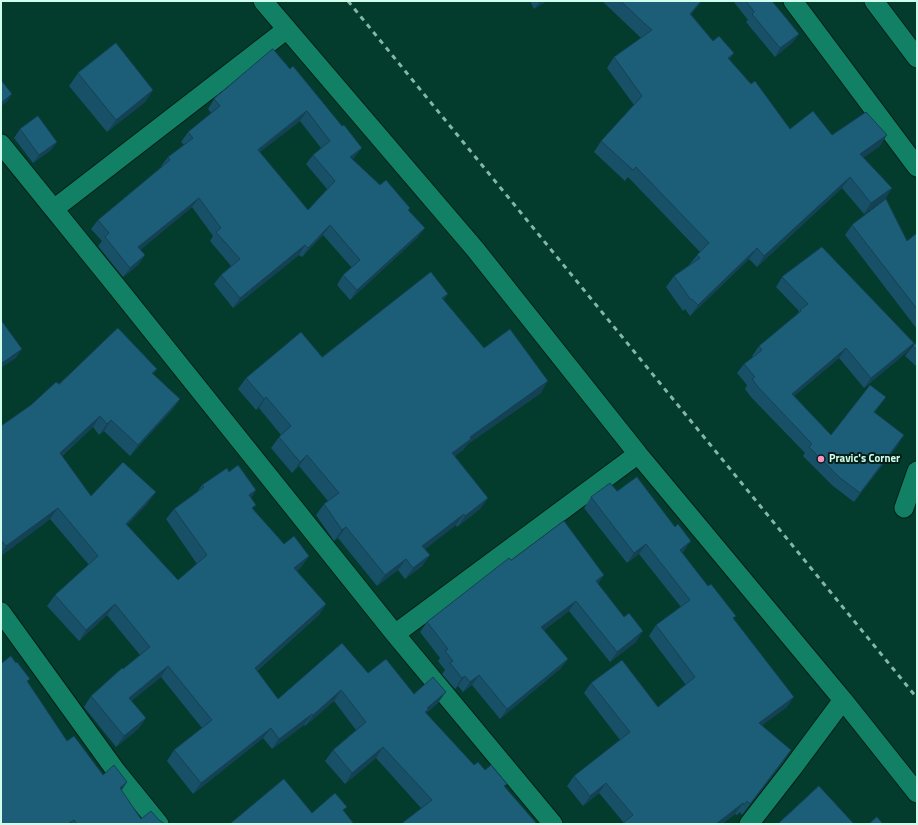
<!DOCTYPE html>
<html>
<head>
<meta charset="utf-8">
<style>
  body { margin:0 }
  #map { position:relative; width:918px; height:825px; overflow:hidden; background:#033b2d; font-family:"Titillium Web",sans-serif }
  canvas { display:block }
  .frame { position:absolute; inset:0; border:2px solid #d1fded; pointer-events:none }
</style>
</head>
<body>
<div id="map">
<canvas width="918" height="825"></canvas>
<div class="frame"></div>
</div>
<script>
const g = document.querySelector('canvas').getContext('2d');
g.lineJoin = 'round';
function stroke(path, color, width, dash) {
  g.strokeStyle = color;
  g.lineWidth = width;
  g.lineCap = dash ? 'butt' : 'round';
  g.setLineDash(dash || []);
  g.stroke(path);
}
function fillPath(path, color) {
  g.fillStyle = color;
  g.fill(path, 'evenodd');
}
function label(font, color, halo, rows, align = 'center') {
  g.font = font + ' "Titillium Web",sans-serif';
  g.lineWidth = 4;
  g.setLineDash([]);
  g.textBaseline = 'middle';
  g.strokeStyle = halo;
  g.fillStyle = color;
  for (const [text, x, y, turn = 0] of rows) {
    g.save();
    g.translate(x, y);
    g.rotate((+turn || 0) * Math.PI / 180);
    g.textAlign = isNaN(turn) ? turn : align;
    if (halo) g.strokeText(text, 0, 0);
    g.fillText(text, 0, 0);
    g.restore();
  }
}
const minor = new Path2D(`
  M 263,1 L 475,249 L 638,454 L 843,700 L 917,793
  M 793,1 L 917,167
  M 874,1 L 917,58
  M 1,144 L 117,287 L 395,634 L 553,824
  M 54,209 L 287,29
  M 904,508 L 917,471
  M 1,612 L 116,771 L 159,824
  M 395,634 L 638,454
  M 749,824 L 791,770 L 843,700`);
stroke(minor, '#021f17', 21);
stroke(minor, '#128065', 19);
stroke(new Path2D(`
  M 348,1 L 917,698`), '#85b6a6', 3, [5, 5]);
fillPath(new Path2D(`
  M 530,1 L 547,1 L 534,9 Z
  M 602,1 L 702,1 L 691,14 L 713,41 L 734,53 L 729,60 L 790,129 L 832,135 L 880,146 L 863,158 L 892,188 L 885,199 L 864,214 L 842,188 L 757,267 L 749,259 L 690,316 L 685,309 L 683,311 L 666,287 L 674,276 L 689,265 L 697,255 L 700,252 L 628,177 L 625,181 L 594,152 L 601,141 L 634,105 L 607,68 L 614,57 L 641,38 Z
  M 733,1 L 772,1 L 799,34 L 793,42 L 775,57 L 746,22 L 748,20 Z
  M 273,49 L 355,157 L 352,159 L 380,185 L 410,208 L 409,210 L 418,237 L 350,300 L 337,285 L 343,275 L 352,268 L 323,235 L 302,257 L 299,255 L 233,308 L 214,284 L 221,275 L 231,266 L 210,241 L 213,236 L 192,207 L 140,250 L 145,255 L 138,265 L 123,277 L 98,246 L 102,241 L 91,229 L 98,220 L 162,167 L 161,166 L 168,157 L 184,145 L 181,142 L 188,132 L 211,113 L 208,109 L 214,99 ZM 300,121 L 321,148 L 313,155 L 306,164 L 327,189 L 308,210 L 260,152 Z
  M 78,73 L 153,90 L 145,102 L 107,132 L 69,86 Z
  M 20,129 L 57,142 L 51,150 L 33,163 L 14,138 Z
  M 852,225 L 907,241 L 917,233 L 917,329 L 845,235 Z
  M 782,277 L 914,343 L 907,352 L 864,388 L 839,358 L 794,396 L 831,435 L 886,397 L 874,413 L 898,445 L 854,502 L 833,486 L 803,456 L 805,453 L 751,397 L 745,389 L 747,385 L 737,373 L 744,364 L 753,357 L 752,356 L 759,346 L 797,315 L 799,311 L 776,287 Z
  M 448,294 L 443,300 L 484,348 L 541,393 L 468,444 L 463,450 L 455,456 L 488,498 L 480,509 L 457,527 L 456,525 L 425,549 L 430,555 L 422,566 L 405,579 L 398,570 L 377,586 L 338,538 L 334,541 L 316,515 L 324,504 L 328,501 L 299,466 L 292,473 L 271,448 L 279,437 L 281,435 L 259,408 L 256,410 L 238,389 L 246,378 L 322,357 Z
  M 917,342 L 917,367 L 905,356 L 913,346 Z
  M 157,369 L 153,374 L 180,399 L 172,410 L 130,456 L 104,431 L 99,435 L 93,427 L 62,456 L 91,496 L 148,503 L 127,525 L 178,580 L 197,564 L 166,519 L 174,509 L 197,492 L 202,485 L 229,472 L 256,490 L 251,498 L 253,510 L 284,544 L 309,556 L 301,567 L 297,571 L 326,604 L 319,615 L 257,671 L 278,699 L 368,673 L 414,694 L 438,703 L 426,713 L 474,765 L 485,770 L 507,784 L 421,808 L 376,758 L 345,784 L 325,761 L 333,750 L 356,730 L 334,701 L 305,726 L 304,725 L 272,749 L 263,738 L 193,794 L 167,761 L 174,750 L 202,728 L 161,677 L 131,701 L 146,718 L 138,729 L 116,747 L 84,707 L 91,696 L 123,669 L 140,655 L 107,615 L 79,641 L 47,606 L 55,595 L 89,565 L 50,519 L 1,556 L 1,426 L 31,405 L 59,384 Z
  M 617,491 L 684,551 L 682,553 L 733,619 L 787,707 L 762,725 L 784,761 L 742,815 L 740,812 L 737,815 L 735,814 L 722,824 L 622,824 L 624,823 L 599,793 L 583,806 L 567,786 L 574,776 L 620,740 L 584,693 L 591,683 L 658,707 L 686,685 L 649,636 L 656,625 L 681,607 L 639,554 L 627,563 L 584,508 L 591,497 Z
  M 511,560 L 598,584 L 636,642 L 610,662 L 569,611 L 544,630 L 568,659 L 560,669 L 500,719 L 472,685 L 463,692 L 458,686 L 455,689 L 442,674 L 445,670 L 438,661 L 440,658 L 420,632 L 427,622 Z
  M 16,663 L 28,682 L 67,741 L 103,775 L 127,782 L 121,790 L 141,819 L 159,820 L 165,824 L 1,824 Z`), '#185067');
fillPath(new Path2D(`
  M 540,1 L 547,1 L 534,9 Z
  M 701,1 L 702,1 L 683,24 L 690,14 Z
  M 799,34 L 793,42 L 775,57 L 780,48 Z
  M 734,53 L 727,63 L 728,58 Z
  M 153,90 L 145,102 L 107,132 L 116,120 Z
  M 12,94 L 7,102 L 1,106 L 1,103 Z
  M 307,111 L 300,121 L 251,159 L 258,150 Z
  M 887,135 L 880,146 L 853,165 L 860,154 Z
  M 57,142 L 51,150 L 33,163 L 39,155 Z
  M 362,148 L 355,157 L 343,167 L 350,157 Z
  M 850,177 L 842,188 L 757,267 L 764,256 Z
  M 892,188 L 885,199 L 864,214 L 871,203 Z
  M 199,198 L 192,207 L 132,257 L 138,247 Z
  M 330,225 L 323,235 L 302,257 L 308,248 Z
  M 425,228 L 418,237 L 350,300 L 357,290 Z
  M 305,245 L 299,255 L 233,308 L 240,298 Z
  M 757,248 L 749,259 L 690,316 L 698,305 Z
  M 145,255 L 138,265 L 123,277 L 130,268 Z
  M 448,294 L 440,305 L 442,298 Z
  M 914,343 L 907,352 L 864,388 L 871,378 Z
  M 846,348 L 839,358 L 785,404 L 792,394 Z
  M 22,349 L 16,358 L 1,368 L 1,364 Z
  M 548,381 L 541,393 L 468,444 L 463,450 L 445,464 L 452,453 L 470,437 Z
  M 266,397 L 259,408 L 256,410 L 264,399 Z
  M 180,399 L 172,410 L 130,456 L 138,445 Z
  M 100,416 L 93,427 L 52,464 L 60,453 Z
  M 111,420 L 104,431 L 99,435 L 107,424 Z
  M 904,435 L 898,445 L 854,502 L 860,493 Z
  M 307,455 L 299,466 L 292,473 L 300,462 Z
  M 256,490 L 249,501 L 249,495 Z
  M 156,492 L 148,503 L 118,535 L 126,524 Z
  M 488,498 L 480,509 L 457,527 L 465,516 Z
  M 58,508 L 50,519 L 1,556 L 1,554 L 6,546 Z
  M 464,514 L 456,525 L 415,557 L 422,546 Z
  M 346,527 L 338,538 L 334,541 L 342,530 Z
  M 691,541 L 684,551 L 672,560 L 680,550 Z
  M 646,544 L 639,554 L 627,563 L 634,553 Z
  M 430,555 L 422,566 L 405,579 L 413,568 Z
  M 309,556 L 301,567 L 286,579 L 294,568 Z
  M 406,559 L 398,570 L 377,586 L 385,575 Z
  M 604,575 L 597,586 L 596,581 Z
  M 576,601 L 569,611 L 534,638 L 541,627 Z
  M 115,604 L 107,615 L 79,641 L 86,630 Z
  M 326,604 L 319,615 L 247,679 L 255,668 Z
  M 643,631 L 636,642 L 610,662 L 617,652 Z
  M 568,659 L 560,669 L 500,719 L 507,709 Z
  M 168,666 L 161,677 L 121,709 L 129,698 Z
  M 479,675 L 472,685 L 463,692 L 470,682 Z
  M 465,676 L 458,686 L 455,689 L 462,678 Z
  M 341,690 L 334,701 L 305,726 L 313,715 Z
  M 446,692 L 438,703 L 425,714 L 421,720 L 427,708 Z
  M 794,697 L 787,707 L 752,733 L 759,723 Z
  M 312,714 L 304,725 L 272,749 L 279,739 Z
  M 146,718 L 138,729 L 116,747 L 124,736 Z
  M 271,728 L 263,738 L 193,794 L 201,783 Z
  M 383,747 L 376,758 L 345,784 L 352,773 Z
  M 791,750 L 784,761 L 742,815 L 750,804 Z
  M 127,782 L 120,793 L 120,788 Z
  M 606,783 L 599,793 L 583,806 L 590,796 Z
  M 743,803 L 735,814 L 722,824 L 716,824 Z`), '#144154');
const building = new Path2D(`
  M 621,1 L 701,1 L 690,14 L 713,41 L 719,36 L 734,53 L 728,58 L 751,84 L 755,81 L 790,129 L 813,111 L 832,135 L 866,112 L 887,135 L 860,154 L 892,188 L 871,203 L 850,177 L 764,256 L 757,248 L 698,305 L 692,299 L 691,300 L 674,276 L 700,258 L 697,255 L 709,243 L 636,167 L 633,170 L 601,141 L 642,96 L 614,57 L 652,30 L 644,23 Z
  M 746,1 L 772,1 L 799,34 L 780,48 L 752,14 L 754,12 Z
  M 116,43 L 153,90 L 116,120 L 78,73 Z
  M 273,49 L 290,69 L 293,66 L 342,126 L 344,125 L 362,148 L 350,157 L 380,185 L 386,180 L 410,208 L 408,210 L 425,228 L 357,290 L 343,275 L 360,260 L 330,225 L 308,248 L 305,245 L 240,298 L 221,275 L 240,259 L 216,232 L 221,228 L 199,198 L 138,247 L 145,255 L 130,268 L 105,237 L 109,233 L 98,220 L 170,160 L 168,157 L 193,138 L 188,132 L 220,106 L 214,99 ZM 307,111 L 330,141 L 313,155 L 335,181 L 308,210 L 258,150 Z
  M 1,80 L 12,94 L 1,103 Z
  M 38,116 L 57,142 L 39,155 L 20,129 Z
  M 886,199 L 907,241 L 917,233 L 917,309 L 852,225 Z
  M 822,247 L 914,343 L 871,378 L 846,348 L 792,394 L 831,435 L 870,385 L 886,397 L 874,412 L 904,435 L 860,493 L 839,477 L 809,447 L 812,444 L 758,387 L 752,379 L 755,377 L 744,364 L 762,350 L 759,346 L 801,311 L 800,310 L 808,304 L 782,277 Z
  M 431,272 L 448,294 L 442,298 L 484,348 L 510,329 L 548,381 L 470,437 L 471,439 L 452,453 L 488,498 L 465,516 L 464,514 L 422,546 L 430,555 L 413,568 L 406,559 L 385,575 L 346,527 L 342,530 L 324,504 L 339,493 L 307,455 L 300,462 L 279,437 L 291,426 L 266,397 L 264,399 L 246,378 L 301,332 L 322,357 Z
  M 1,320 L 22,349 L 1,364 Z
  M 118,328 L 157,369 L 152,373 L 180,399 L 138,445 L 111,420 L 107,424 L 100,416 L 60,453 L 91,496 L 123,462 L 156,492 L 126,524 L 178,580 L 207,555 L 174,509 L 204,487 L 202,485 L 227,468 L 229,472 L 238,465 L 256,490 L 249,495 L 256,505 L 252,508 L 284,544 L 294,536 L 309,556 L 294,568 L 326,604 L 255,668 L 278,699 L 342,643 L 368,673 L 386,659 L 414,694 L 433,677 L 446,692 L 427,708 L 429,709 L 425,712 L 474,765 L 478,762 L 485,770 L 491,765 L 507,784 L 504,786 L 537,824 L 401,824 L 432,800 L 383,747 L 352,773 L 333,750 L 366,722 L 341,690 L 313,715 L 312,714 L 279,739 L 271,728 L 201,783 L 174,750 L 212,720 L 168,666 L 129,698 L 146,718 L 124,736 L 91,696 L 122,668 L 123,669 L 150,647 L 115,604 L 86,630 L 55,595 L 98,556 L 58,508 L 6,546 L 1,540 L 1,426 L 31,405 L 56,382 L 59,384 Z
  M 917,342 L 917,350 L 913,346 Z
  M 637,477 L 675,527 L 678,524 L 691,541 L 680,550 L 708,586 L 711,584 L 736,616 L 733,618 L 794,697 L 759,723 L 791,750 L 750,804 L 747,801 L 744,805 L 743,803 L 716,824 L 622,824 L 633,815 L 606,783 L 590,796 L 574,776 L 630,732 L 591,683 L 622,660 L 658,707 L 695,677 L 656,625 L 690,600 L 646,544 L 634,553 L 591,497 L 610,483 L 617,491 Z
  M 564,521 L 604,575 L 596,581 L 624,617 L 629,613 L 643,631 L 617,652 L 576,601 L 541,627 L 568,659 L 507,709 L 479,675 L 470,682 L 465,676 L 462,678 L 450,663 L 453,661 L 445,651 L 448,649 L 427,622 L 509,558 L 511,560 Z
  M 11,656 L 16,663 L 17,662 L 30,679 L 27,681 L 67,741 L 74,736 L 103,775 L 114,765 L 127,782 L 120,788 L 141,819 L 151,811 L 159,820 L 165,824 L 77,824 L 74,820 L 68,824 L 1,824 L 1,664 Z
  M 284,779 L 312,813 L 335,793 L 347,807 L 343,810 L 354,824 L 230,824 Z
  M 819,786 L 854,824 L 778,824 Z
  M 877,817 L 883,824 L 869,824 Z`);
fillPath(building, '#1c5d78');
stroke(building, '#144154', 1);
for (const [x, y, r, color] of [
  [821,459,4,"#fb8fc4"]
]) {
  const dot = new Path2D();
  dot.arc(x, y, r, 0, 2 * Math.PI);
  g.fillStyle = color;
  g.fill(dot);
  stroke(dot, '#021f17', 1.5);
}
label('bold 11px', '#d1fded', '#021f17', [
  ["Pravic's Corner",829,459]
], 'left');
</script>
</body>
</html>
